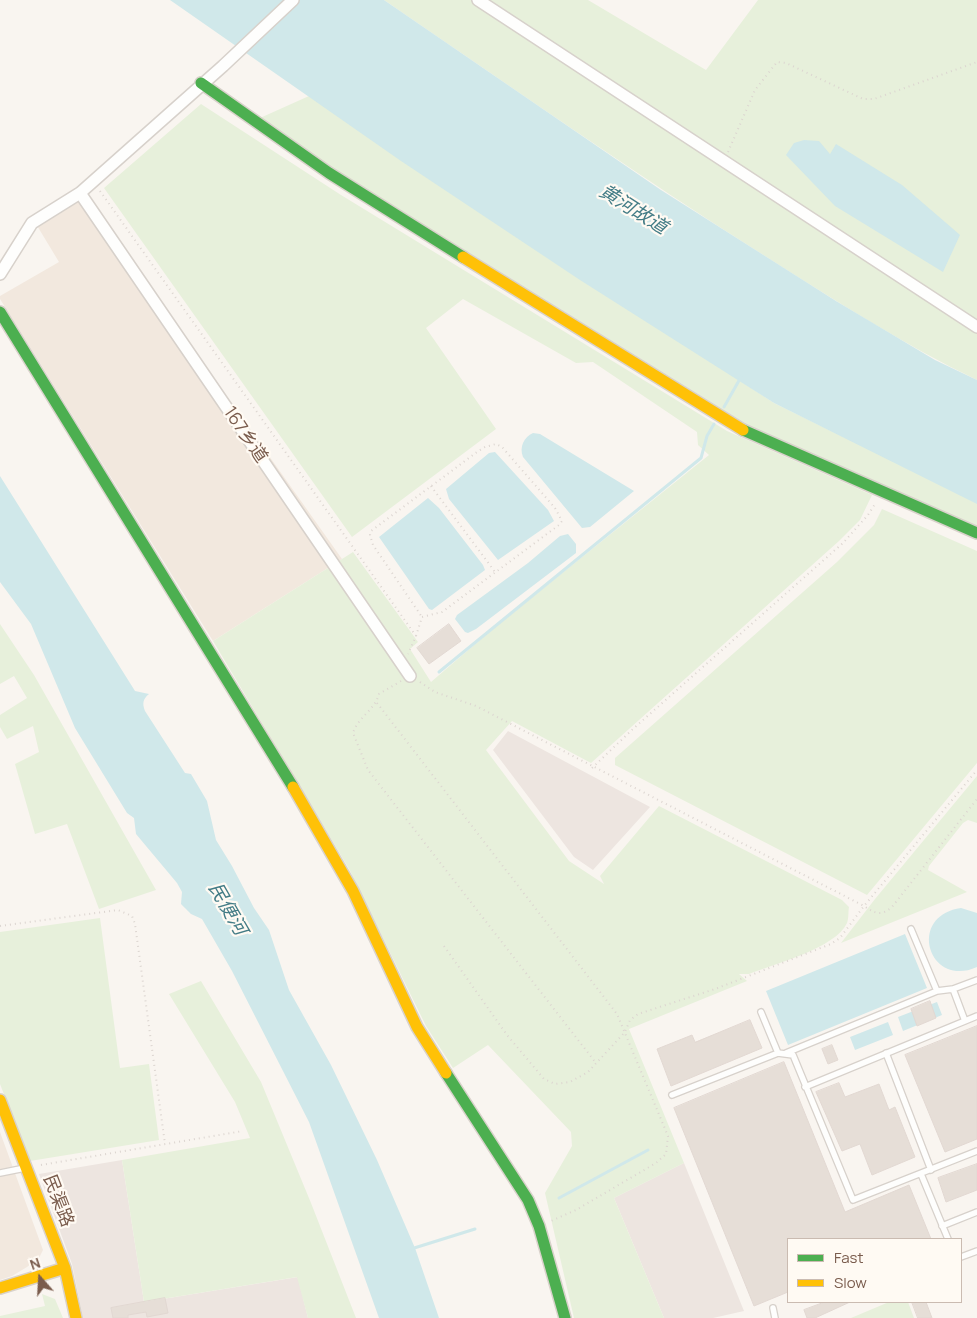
<!DOCTYPE html>
<html>
<head>
<meta charset="utf-8">
<style>
  body { margin:0 }
  #map { position:relative; width:977px; height:1318px; overflow:hidden; background:#f9f5f0; font-family:Manrope,sans-serif }
  canvas { display:block }
  .legend { position:absolute; left:787px; top:1238px; width:175px; height:65px; box-sizing:border-box; background:#fffaf3; border:1px solid #cabbb1; margin:0; padding:6px 9px; list-style:none; font-size:15px; color:#7a5c4d }
  .legend li { display:flex; align-items:center; gap:10px; height:25px }
  .legend b { width:25px; border:1px solid #cabbb1 }
  .north { position:absolute; left:15px; top:1253px; width:50px; height:50px; -webkit-text-stroke:4px #fffaf3; paint-order:stroke; rotate:341deg; font-size:14px; font-weight:700; line-height:20px; text-align:center; color:#7a5c4d }
  .north::after { content:''; display:block; margin:auto; width:18px; height:22px; background:#7a5c4d; clip-path:polygon(50% 0,100% 100%,50% 72%,0 100%) }
</style>
</head>
<body>
<div id="map">
<canvas width="977" height="1318"></canvas>
<ul class="legend">
<li><b style="height:6px;background:#4caf50"></b>Fast</li>
<li><b style="height:6px;background:#ffc107"></b>Slow</li>
</ul>
<div class="north">N</div>
</div>
<script>
const g = document.querySelector('canvas').getContext('2d');
g.lineJoin = 'round';
function fillPath(path, color) {
  g.fillStyle = color;
  g.fill(path, 'evenodd');
}
function stroke(path, color, width, dash) {
  g.strokeStyle = color;
  g.lineWidth = width;
  g.lineCap = dash ? 'butt' : 'round';
  g.setLineDash(dash || []);
  g.stroke(path);
}
function label(font, color, halo, rows, align = 'center') {
  g.font = font + ' Manrope,"Noto Sans SC",sans-serif';
  g.lineWidth = 4.5;
  g.setLineDash([]);
  g.textBaseline = 'middle';
  g.strokeStyle = halo;
  g.fillStyle = color;
  for (const [text, x, y, turn = 0] of rows) {
    g.save();
    g.translate(x, y);
    g.rotate((+turn || 0) * Math.PI / 180);
    g.textAlign = isNaN(turn) ? turn : align;
    if (halo) g.strokeText(text, 0, 0);
    g.fillText(text, 0, 0);
    g.restore();
  }
}
fillPath(new Path2D(`
  M 85,196 L 342,559 L 213,641 L 0,299 L 0,296 L 59,262 L 33,219 Z
  M 0,1132 L 43,1250 L 39,1258 L 27,1267 L 12,1276 L 0,1280 Z`), '#f2e8de');
fillPath(new Path2D(`
  M 508,731 L 650,807 L 593,870 L 574,857 L 493,750 Z
  M 122,1160 L 144,1302 L 298,1277 L 308,1318 L 83,1318 L 72,1264 L 39,1174 Z
  M 684,1163 L 744,1311 L 713,1318 L 664,1318 L 614,1198 Z`), '#ede5e0');
fillPath(new Path2D(`
  M 384,0 L 588,0 L 706,70 L 758,0 L 977,0 L 977,380 C 904,345 836,301 768,258 C 637,175 511,87 384,0 Z
  M 309,96 L 774,403 L 977,502 L 977,526 L 756,430 L 348,178 L 260,118 Z
  M 201,104 L 341,195 L 727,431 L 872,495 L 860,520 L 839,541 L 591,763 L 512,721 L 486,750 L 569,861 L 604,884 L 600,876 L 659,806 L 842,900 L 849,907 C 848,912 849,918 847,923 C 836,948 774,964 749,974 L 739,974 L 747,981 L 629,1029 L 684,1163 L 614,1198 L 664,1318 L 574,1318 L 545,1193 L 572,1146 L 571,1132 L 488,1045 L 453,1068 L 426,1026 L 349,869 L 213,641 L 353,552 L 418,642 L 410,649 L 431,682 L 495,627 L 709,455 L 698,445 L 697,432 L 593,362 L 576,363 L 463,299 L 426,328 L 496,429 L 352,537 L 104,188 Z
  M 882,509 L 977,551 L 977,763 L 867,895 L 615,765 L 615,758 L 837,562 L 874,525 Z
  M 0,624 L 34,675 L 156,890 L 99,909 L 67,824 L 35,834 L 15,764 L 39,752 L 33,726 L 7,739 L 0,727 L 0,715 L 27,698 L 14,676 L 0,684 Z
  M 977,776 L 977,823 L 968,820 L 963,823 L 929,866 L 928,870 L 967,892 L 841,943 L 875,899 Z
  M 100,918 L 120,1068 L 149,1064 L 159,1140 L 30,1161 L 0,1084 L 0,932 Z
  M 201,981 L 261,1082 L 311,1203 L 356,1318 L 308,1318 L 297,1277 L 144,1302 L 122,1160 L 250,1138 L 235,1102 L 169,994 Z
  M 42,1294 L 55,1299 L 63,1318 L 0,1318 L 0,1316 L 45,1306 Z
  M 889,1302 L 908,1302 L 914,1318 L 851,1318 Z`), '#e7f0db');
fillPath(new Path2D(`
  M 170,0 L 384,0 L 661,190 L 836,301 L 935,360 L 977,380 L 977,504 L 774,403 L 580,280 L 401,161 Z
  M 804,140 L 819,141 L 830,154 L 836,144 L 902,185 L 952,228 L 960,235 L 943,272 L 835,206 L 786,155 L 794,143 Z
  M 533,433 L 540,434 L 634,491 L 590,527 L 582,528 L 523,457 C 519,447 524,437 533,433 Z
  M 495,452 L 548,510 L 554,521 L 498,560 L 449,499 L 446,489 L 489,453 Z
  M 0,476 L 135,691 L 149,694 C 143,699 142,703 145,711 L 185,773 L 191,774 L 207,801 L 216,840 L 232,866 L 254,908 L 269,930 L 289,990 L 331,1065 L 377,1160 L 415,1248 L 439,1318 L 379,1318 L 309,1122 L 232,971 L 202,919 L 191,914 L 181,904 L 182,892 L 177,883 L 136,834 L 134,818 L 127,813 L 75,728 L 31,624 L 0,582 Z
  M 428,498 L 439,508 L 483,565 L 485,570 L 432,610 L 429,609 L 379,537 Z
  M 568,534 L 576,544 L 576,553 L 476,629 L 468,633 L 465,632 L 455,619 L 457,615 L 528,563 L 560,536 Z
  M 961,908 L 977,913 L 977,967 C 929,989 906,916 961,908 Z
  M 905,934 L 927,988 L 788,1045 L 766,991 Z
  M 937,1002 L 942,1015 L 903,1031 L 898,1017 Z
  M 888,1022 L 893,1035 L 855,1050 L 850,1037 Z`), '#d0e8ea');
stroke(new Path2D(`
  M 724,407 L 741,377
  M 439,672 L 701,458 L 707,436 L 714,424
  M 559,1198 L 648,1150
  M 411,1249 L 475,1229`), '#d0e8ea', 3);
const building = new Path2D(`
  M 449,624 L 461,641 L 429,664 L 417,648 Z
  M 930,1001 L 936,1018 L 917,1026 L 911,1009 Z
  M 750,1020 L 762,1048 L 671,1086 L 657,1049 L 692,1035 L 695,1042 Z
  M 977,1026 L 977,1139 L 945,1152 L 905,1055 Z
  M 832,1045 L 838,1060 L 828,1064 L 822,1049 Z
  M 784,1062 L 845,1212 L 909,1185 L 931,1239 L 788,1239 L 788,1292 L 754,1306 L 674,1108 Z
  M 839,1083 L 845,1097 L 879,1084 L 889,1110 L 895,1107 L 915,1157 L 872,1175 L 860,1144 L 842,1151 L 816,1092 Z
  M 977,1164 L 977,1190 L 946,1202 L 938,1178 Z
  M 165,1298 L 168,1313 L 147,1317 L 146,1312 L 128,1315 L 128,1318 L 113,1318 L 111,1308 Z
  M 825,1302 L 850,1302 L 815,1318 L 807,1318 L 804,1310 Z
  M 912,1302 L 926,1302 L 932,1318 L 918,1318 Z`);
fillPath(building, '#e6ded7');
stroke(building, '#e2d8d2', 1);
const lane = new Path2D(`
  M 953,989 L 977,980
  M 937,991 L 953,989 L 965,1021
  M 761,1012 L 778,1053 L 793,1055 L 853,1200 L 977,1151
  M 786,1053 L 937,991 L 911,929
  M 886,1053 L 931,1170
  M 805,1087 L 977,1016
  M 672,1095 L 778,1053
  M 0,1173 L 25,1168
  M 921,1174 L 948,1239
  M 942,1226 L 977,1212
  M 961,1257 L 977,1251
  M 773,1308 L 775,1318`);
const street = new Path2D(`
  M 478,0 L 977,327
  M 80,193 L 410,676
  M 0,274 L 32,223 L 80,193 L 223,66 L 293,0`);
const fast = new Path2D(`
  M 201,83 L 329,173 L 463,257
  M 0,312 L 293,787
  M 743,430 L 977,533
  M 446,1073 L 528,1200 L 539,1226 L 565,1318`);
const slow = new Path2D(`
  M 463,257 L 743,430
  M 293,787 L 353,891 L 417,1027 L 446,1073
  M 0,1100 L 65,1268 L 76,1318
  M 0,1288 L 65,1268`);
stroke(lane, '#d7d1cb', 8);
stroke(street, '#d7d1cb', 14);
stroke(fast, '#d9d2cb', 14);
stroke(slow, '#d9d2cb', 14);
stroke(new Path2D(`
  M 728,152 L 755,90 L 777,62 L 786,63 L 863,99 L 874,99 L 977,62
  M 100,191 L 416,636 L 408,654
  M 431,486 L 495,572
  M 416,636 L 422,617 L 442,612 L 559,525 L 562,521 L 555,508 L 502,447 L 496,444 L 485,447 L 477,452 L 371,531 L 370,535 L 373,545 L 422,617
  M 401,681 L 379,694 C 375,710 358,717 353,733 L 368,770 L 596,1063
  M 420,682 L 435,692 L 476,706 L 864,906 L 977,770
  M 377,703 L 617,1014 L 668,1136 L 666,1154 L 656,1163 L 576,1210 L 551,1221
  M 592,768 L 634,728 L 843,543 L 868,515 L 875,504
  M 0,926 L 118,910 L 132,916 L 135,924 L 165,1144
  M 444,946 L 507,1035 L 544,1079 L 555,1084 L 570,1082 L 588,1072 L 625,1032 L 630,1020 L 638,1014 L 715,989 L 831,944 L 840,938 L 864,906 C 876,914 881,916 892,907 L 977,799
  M 41,1165 L 243,1131`), '#dcd5d0', 2, [1, 4]);
stroke(lane, '#fefefd', 5.5);
stroke(street, '#fefefd', 11);
stroke(fast, '#4caf50', 11);
stroke(slow, '#ffc107', 11);
label('18px', '#7a5c4d', '#fffaf3', [
  ["167乡道",245,435,56],
  ["民渠路",58,1201,69]
]);
label('italic 19px', '#437c86', '#fffaf3', [
  ["黄河故道",633,210,32],
  ["民便河",227,909,60]
]);
</script>
</body>
</html>
